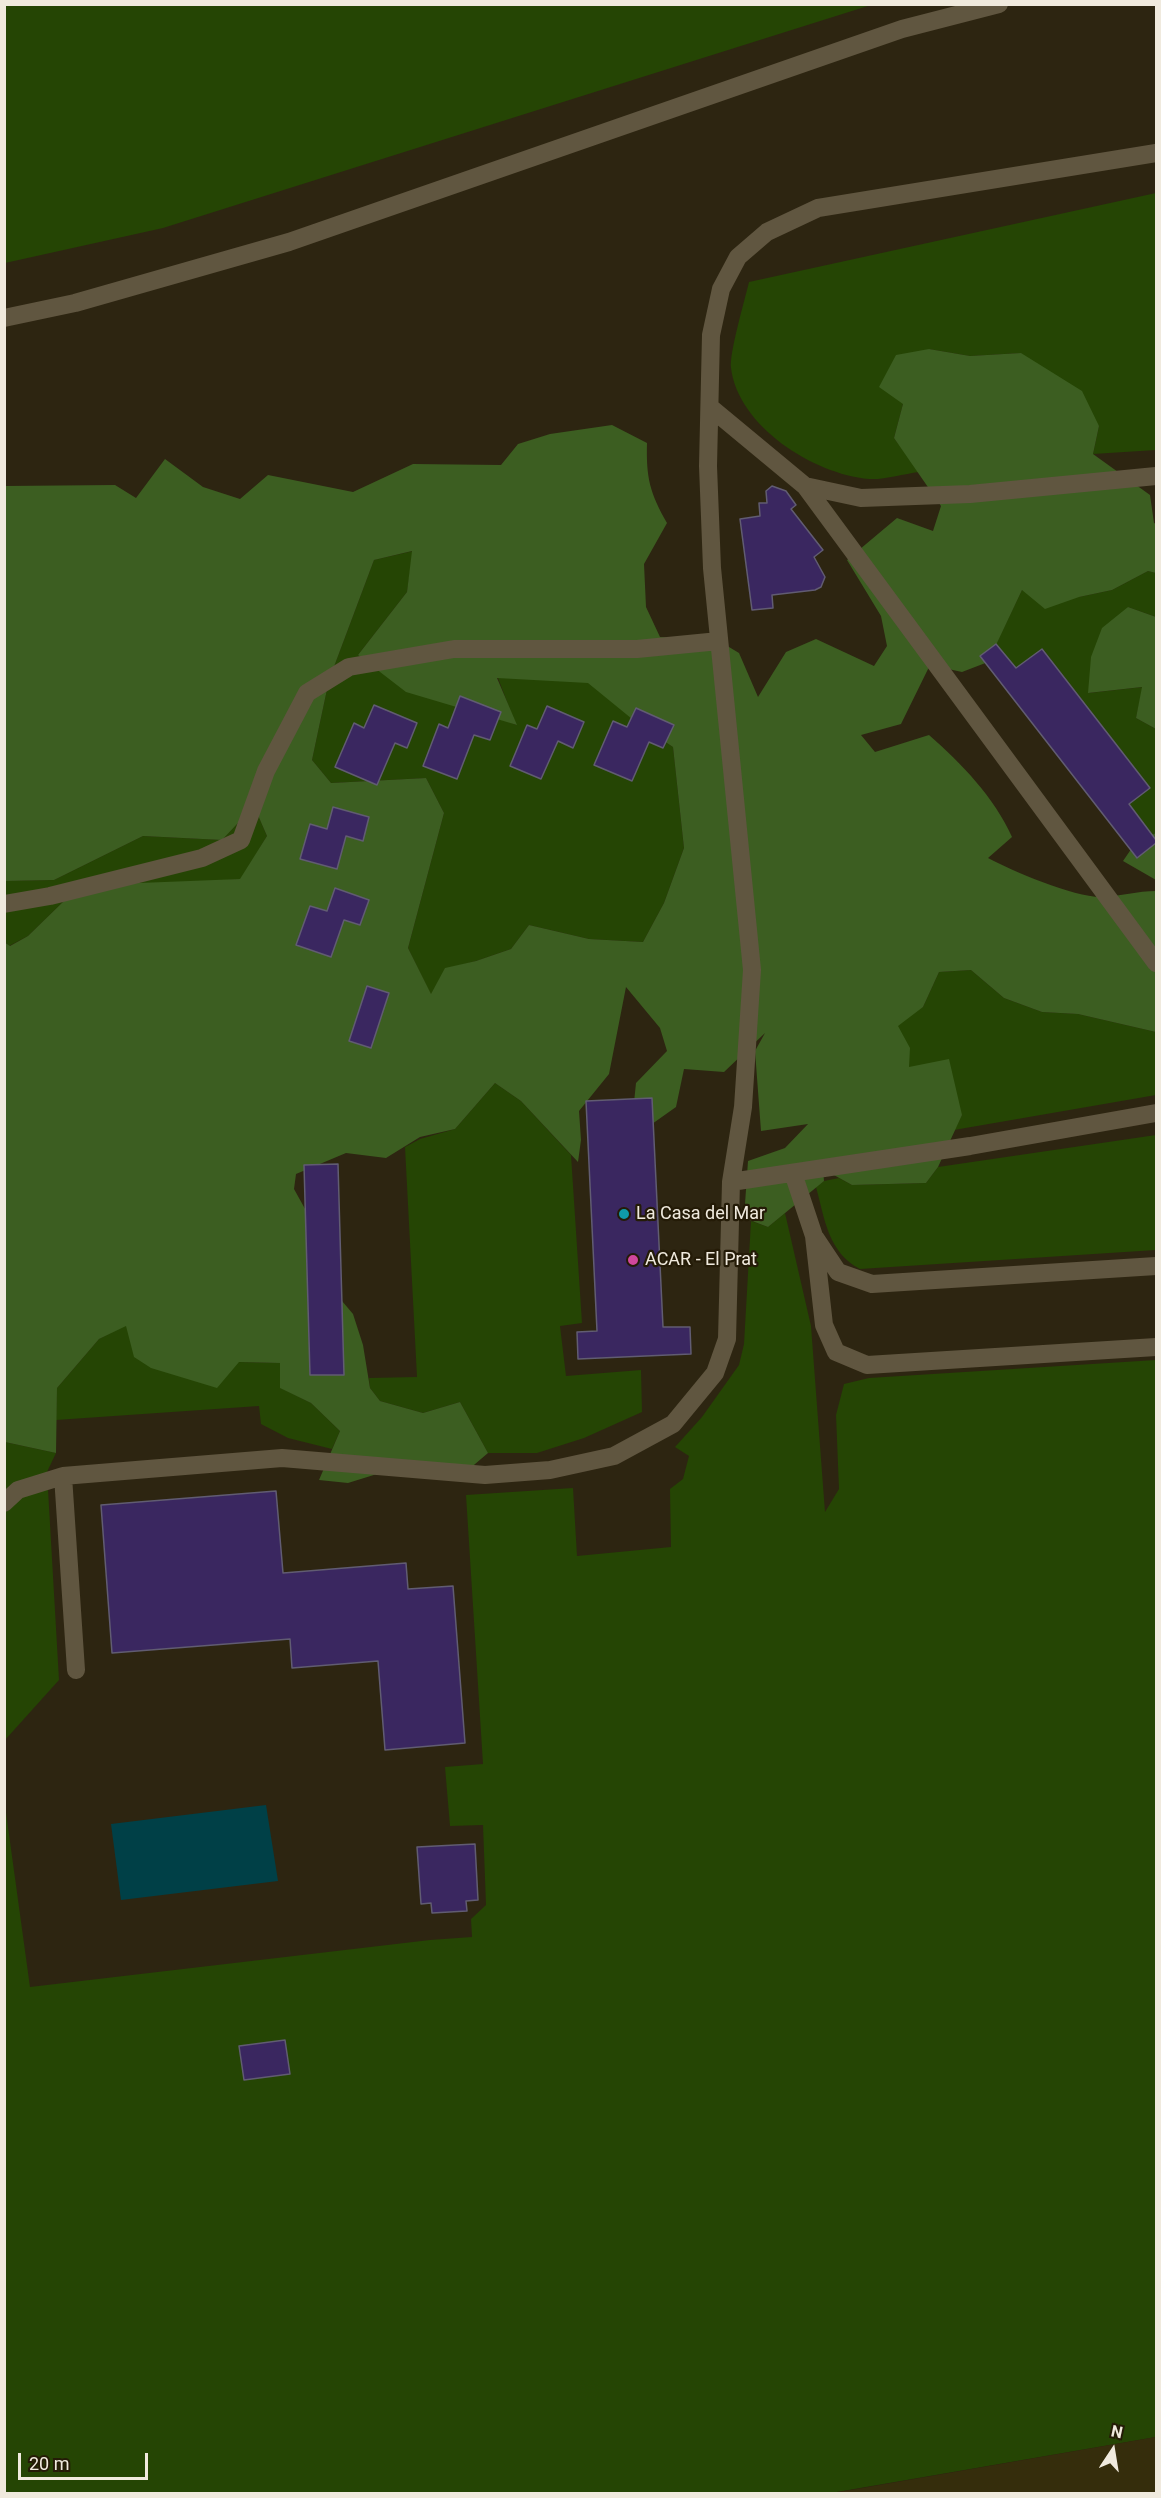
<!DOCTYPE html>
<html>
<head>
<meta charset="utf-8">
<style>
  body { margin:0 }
  #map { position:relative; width:1161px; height:2498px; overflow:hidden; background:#2d2511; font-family:Roboto,sans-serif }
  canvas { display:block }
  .frame { position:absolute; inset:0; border:6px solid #f0eade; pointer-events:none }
  .north { position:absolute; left:1083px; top:2420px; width:60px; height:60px; -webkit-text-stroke:4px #241b07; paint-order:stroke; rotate:12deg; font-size:16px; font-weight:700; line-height:24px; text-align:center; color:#f0eade }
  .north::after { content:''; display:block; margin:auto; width:21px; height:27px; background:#f0eade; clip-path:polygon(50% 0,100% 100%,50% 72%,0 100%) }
  .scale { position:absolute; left:18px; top:2453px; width:130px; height:27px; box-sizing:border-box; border:3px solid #f0eade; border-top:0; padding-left:8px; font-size:18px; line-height:21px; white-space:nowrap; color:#f0eade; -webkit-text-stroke:4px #241b07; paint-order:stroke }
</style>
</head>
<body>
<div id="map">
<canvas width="1161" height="2498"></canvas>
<div class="frame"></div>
<div class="north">N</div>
<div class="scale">20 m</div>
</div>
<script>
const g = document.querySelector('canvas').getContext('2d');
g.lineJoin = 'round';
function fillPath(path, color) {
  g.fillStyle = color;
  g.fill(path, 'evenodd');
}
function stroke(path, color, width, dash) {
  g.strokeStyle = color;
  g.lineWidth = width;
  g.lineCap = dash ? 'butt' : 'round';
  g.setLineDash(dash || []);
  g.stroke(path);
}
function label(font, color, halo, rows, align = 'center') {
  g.font = font + ' Roboto,sans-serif';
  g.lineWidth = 4.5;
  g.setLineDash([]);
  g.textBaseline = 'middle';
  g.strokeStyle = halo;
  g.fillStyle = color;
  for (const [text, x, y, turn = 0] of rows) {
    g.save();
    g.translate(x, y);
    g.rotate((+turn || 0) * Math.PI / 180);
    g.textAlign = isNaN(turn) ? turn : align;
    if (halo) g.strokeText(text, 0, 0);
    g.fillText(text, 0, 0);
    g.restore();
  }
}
fillPath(new Path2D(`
  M 4,5 L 5,4 L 871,5 L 163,228 L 5,263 Z
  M 1156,193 L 1156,450 L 1093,454 L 1099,426 L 1021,353 L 970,356 L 929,349 L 903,404 L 894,438 L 919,472 C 903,474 884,480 869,479 C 813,474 738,426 731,368 C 729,354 745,299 749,282 Z
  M 413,551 L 407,592 L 358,655 L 516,725 L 498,678 L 590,677 L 637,723 L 673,747 L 684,848 L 664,903 L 643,942 L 589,939 L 529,925 L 511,949 L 476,961 L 445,969 L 431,995 L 408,948 L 444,813 L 426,778 L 331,783 L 312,760 L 329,680 L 374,560 Z
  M 1148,571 L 1156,573 L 1156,617 L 1128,607 L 1089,693 L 1143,687 L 1136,718 L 1156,729 L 1156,833 L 1153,835 L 1129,804 L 1150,788 L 1043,649 L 1016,668 L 996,644 L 1022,590 L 1079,597 L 1112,590 Z
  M 254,806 L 267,836 L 241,879 L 187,883 L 66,899 L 28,936 L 9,946 L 5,942 L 4,881 L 54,880 L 143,836 L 222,840 Z
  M 971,970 L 1004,998 L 1042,1012 L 1078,1014 L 1156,1032 L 1156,1095 L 954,1130 L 962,1115 L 909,1067 L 894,1022 L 923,1007 L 939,972 Z
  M 495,1083 L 521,1101 L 571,1155 L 582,1323 L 560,1326 L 566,1376 L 641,1370 L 642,1412 L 584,1438 L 537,1453 L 488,1453 L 460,1402 L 423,1413 L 380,1401 L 370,1388 L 369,1378 L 417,1377 L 405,1147 L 420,1139 L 455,1129 Z
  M 1156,1135 L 1156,1250 L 860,1269 C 828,1252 825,1220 816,1187 L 824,1181 L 839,1178 L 852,1185 L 926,1183 L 938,1167 Z
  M 785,1213 L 811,1326 L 825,1512 L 839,1489 L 836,1415 L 844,1384 L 869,1378 L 1156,1360 L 1156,2437 L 831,2493 L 5,2493 L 4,1798 L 30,1987 L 430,1940 L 472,1937 L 471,1919 L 486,1905 L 483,1825 L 450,1826 L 445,1767 L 483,1764 L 466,1495 L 573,1488 L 577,1556 L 671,1547 L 670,1489 L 683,1479 L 689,1456 L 675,1447 L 702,1417 L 739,1365 L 744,1344 L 751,1221 L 768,1227 Z
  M 126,1325 L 239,1362 L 280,1363 L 281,1388 L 311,1403 L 340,1431 L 332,1449 L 288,1438 L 261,1424 L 259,1406 L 56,1420 L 57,1388 L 99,1339 Z
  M 5,1442 L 56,1453 L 47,1472 L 59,1680 L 5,1740 Z`), '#254504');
fillPath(new Path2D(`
  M 929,349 L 970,356 L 1021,353 L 1082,391 L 1099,426 L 1093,454 L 1150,495 L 1154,523 L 1156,524 L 1156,573 L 1148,571 L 1112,590 L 1079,597 L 1045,609 L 1022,590 L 988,662 L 962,672 L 930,665 L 901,724 L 861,735 L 875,752 L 929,735 C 962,764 994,797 1012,837 L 988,858 C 1012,871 1076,898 1102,897 C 1120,896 1138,891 1156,891 L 1156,1032 L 1078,1014 L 1042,1012 L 1004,998 L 971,970 L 939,972 L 923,1007 L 898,1026 L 910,1048 L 909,1067 L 949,1059 L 962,1115 L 938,1167 L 926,1183 L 852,1185 L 823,1169 L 824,1181 L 768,1227 L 744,1218 L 748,1161 L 785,1148 L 808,1124 L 761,1131 L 755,1051 L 765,1033 L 724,1072 L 684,1069 L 676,1107 L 652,1124 L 633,1112 L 636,1083 L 667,1051 L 660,1028 L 626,987 L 609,1074 L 579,1111 L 581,1140 L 578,1162 L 521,1101 L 495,1083 L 455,1129 L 420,1137 L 386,1158 L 346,1153 L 296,1174 L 294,1189 L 324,1243 L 326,1282 L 353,1314 L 363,1345 L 370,1388 L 380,1401 L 423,1413 L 460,1402 L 488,1453 L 461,1476 L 393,1469 L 348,1483 L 319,1480 L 340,1431 L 311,1403 L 280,1388 L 280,1363 L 239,1362 L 217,1388 L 151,1368 L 134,1357 L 126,1326 L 99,1339 L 57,1388 L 56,1453 L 5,1442 L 4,942 L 10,946 L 28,936 L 66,899 L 114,884 L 240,879 L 267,836 L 254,806 L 222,840 L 143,836 L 54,880 L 5,881 L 5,486 L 115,485 L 136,498 L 165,459 L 203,487 L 240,499 L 268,475 L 353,492 L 413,464 L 501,465 L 518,444 L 550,434 L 612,425 L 647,443 C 646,478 650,493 667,523 L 644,564 L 646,607 L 660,637 L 719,641 L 739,653 L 758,697 L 786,652 L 816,639 L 874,666 L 887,646 L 881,616 L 847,560 L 897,518 L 933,531 L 941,506 L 894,438 L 903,404 L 879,387 L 896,355 ZM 412,551 L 407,592 L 358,655 L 406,692 L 517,725 L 497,678 L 588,683 L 637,723 L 673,747 L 684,848 L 664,903 L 643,942 L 589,939 L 529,925 L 511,949 L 476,961 L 445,968 L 431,994 L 408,948 L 444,813 L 426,778 L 331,783 L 312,760 L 329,680 L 374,560 Z
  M 1128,607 L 1156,617 L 1156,729 L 1136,718 L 1142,687 L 1088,693 L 1091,657 L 1102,628 Z
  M 1156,833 L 1156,880 L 1123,861 L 1136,842 Z`), '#3c5e21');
fillPath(new Path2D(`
  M 1156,2437 L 1156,2493 L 831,2493 L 851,2490 Z`), '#352d0c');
fillPath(new Path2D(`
  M 266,1805 L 278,1881 L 121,1900 L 111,1824 Z`), '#004047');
const building = new Path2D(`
  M 772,486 L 786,491 L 796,505 L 791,509 L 823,550 L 814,557 L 825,577 L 821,587 L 815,590 L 772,595 L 773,608 L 752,610 L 740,519 L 760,516 L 759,503 L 767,503 L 766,491 Z
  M 996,644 L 1016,668 L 1042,649 L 1150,788 L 1129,804 L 1156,840 L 1156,843 L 1137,858 L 980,656 Z
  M 460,696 L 501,712 L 490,740 L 474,735 L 457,779 L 423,766 L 439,724 L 448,728 Z
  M 374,705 L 417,723 L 407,748 L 395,743 L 377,785 L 335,767 L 354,723 L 364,728 Z
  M 547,706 L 584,722 L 573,748 L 558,741 L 541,779 L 510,766 L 527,725 L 537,729 Z
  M 636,708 L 674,725 L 663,748 L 649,742 L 632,781 L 594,765 L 613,721 L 627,727 Z
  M 333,807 L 369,817 L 363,841 L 346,836 L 337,869 L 300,859 L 310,824 L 327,829 Z
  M 335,888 L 369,900 L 360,925 L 344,920 L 331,957 L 296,945 L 310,906 L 327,911 Z
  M 367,986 L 389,993 L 371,1048 L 349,1041 Z
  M 652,1098 L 663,1327 L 690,1327 L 691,1354 L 578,1359 L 577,1332 L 597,1331 L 586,1101 Z
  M 338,1164 L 344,1375 L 310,1375 L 304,1165 Z
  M 276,1491 L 283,1573 L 406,1563 L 408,1589 L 453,1586 L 465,1743 L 385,1750 L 378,1661 L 292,1668 L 290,1639 L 112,1653 L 101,1505 Z
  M 475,1844 L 478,1900 L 466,1901 L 467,1911 L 432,1913 L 431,1903 L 421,1904 L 417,1847 Z
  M 285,2040 L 290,2074 L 244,2080 L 239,2046 Z`);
fillPath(building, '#3a2760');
stroke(building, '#615c72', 1.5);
stroke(new Path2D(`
  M 4,318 L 75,303 L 289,242 L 902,29 L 999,4
  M 711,408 L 805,486 L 1156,963
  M 805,486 L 861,498 L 970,494 L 1156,476
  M 4,904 L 50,896 L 202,858 L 241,840 L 266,771 L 307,693 L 349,667 L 454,649 L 637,649 L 719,641
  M 793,1173 L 814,1236 L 838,1272 L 872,1284 L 1156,1266
  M 731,1182 L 970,1146 L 1156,1113
  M 814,1236 L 824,1325 L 836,1352 L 867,1365 L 1156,1347
  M 4,1503 L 18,1490 L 63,1476
  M 76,1670 L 63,1476 L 282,1458 L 485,1475 L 550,1470 L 614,1456 L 673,1424 L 715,1373 L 727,1339 L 731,1182 L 743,1107 L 752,970 L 712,568 L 708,466 L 711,335 L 721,289 L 738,257 L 767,232 L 818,208 L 1156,153`), '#605640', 18);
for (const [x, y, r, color] of [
  [624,1214,6,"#0f9aa8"],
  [633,1260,6,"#d1479c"]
]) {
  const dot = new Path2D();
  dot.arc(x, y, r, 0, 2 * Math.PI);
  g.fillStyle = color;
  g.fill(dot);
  stroke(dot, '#241b07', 2);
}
label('18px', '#f0eade', '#241b07', [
  ["La Casa del Mar",636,1214],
  ["ACAR - El Prat",645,1260]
], 'left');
</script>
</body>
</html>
